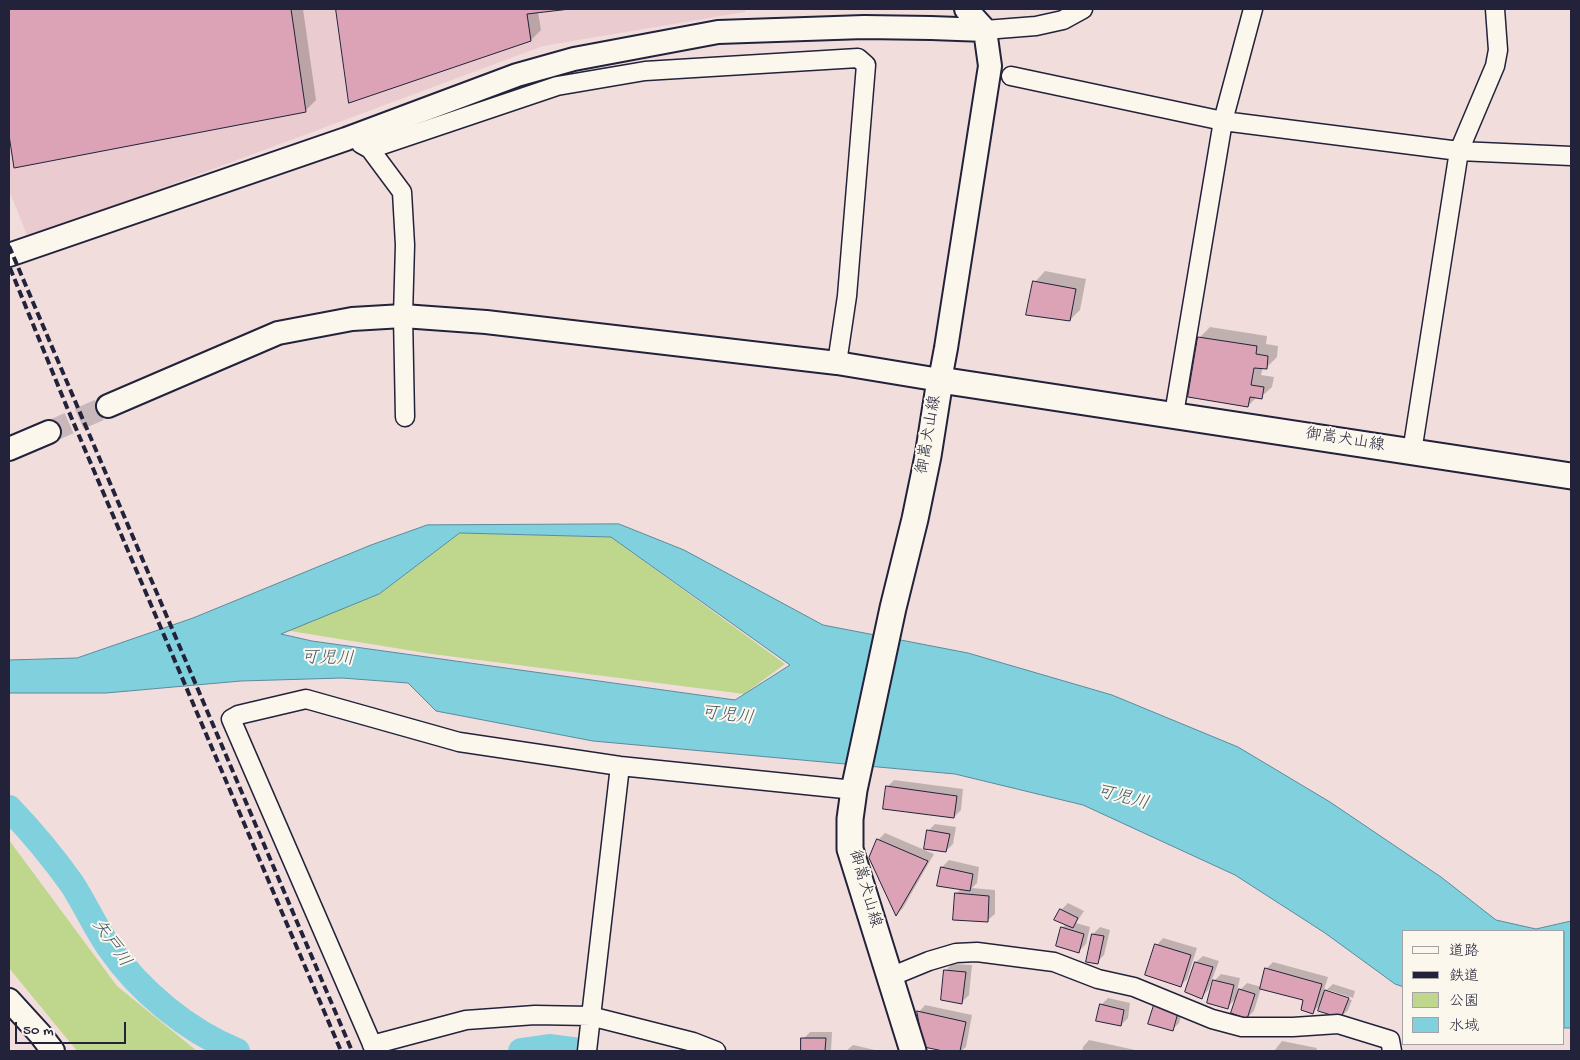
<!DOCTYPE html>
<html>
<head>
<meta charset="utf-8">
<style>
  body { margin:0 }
  #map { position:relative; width:1580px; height:1060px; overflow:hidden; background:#f1dedc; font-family:"Gochi Hand","Klee One",sans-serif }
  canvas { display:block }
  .frame { position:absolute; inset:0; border:10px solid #22223b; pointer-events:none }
  .legend { position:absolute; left:1402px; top:930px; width:162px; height:115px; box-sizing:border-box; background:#fbf7ec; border:1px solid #a4a2a5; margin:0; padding:6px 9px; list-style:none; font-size:15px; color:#22223b }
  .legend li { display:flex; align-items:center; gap:10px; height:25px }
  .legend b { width:25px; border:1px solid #a4a2a5 }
  .scale { position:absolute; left:15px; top:1022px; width:111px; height:22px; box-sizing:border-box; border:2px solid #22223b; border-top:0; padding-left:6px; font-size:15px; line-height:18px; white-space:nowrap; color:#22223b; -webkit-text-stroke:4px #fbf7ec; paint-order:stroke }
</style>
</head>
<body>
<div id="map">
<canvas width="1580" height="1060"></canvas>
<div class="frame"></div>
<ul class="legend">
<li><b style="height:6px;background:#fbf7ec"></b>道路</li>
<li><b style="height:6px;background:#22223b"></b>鉄道</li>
<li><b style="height:14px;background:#bfd78d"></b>公園</li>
<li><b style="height:14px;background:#81d0dd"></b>水域</li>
</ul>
<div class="scale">50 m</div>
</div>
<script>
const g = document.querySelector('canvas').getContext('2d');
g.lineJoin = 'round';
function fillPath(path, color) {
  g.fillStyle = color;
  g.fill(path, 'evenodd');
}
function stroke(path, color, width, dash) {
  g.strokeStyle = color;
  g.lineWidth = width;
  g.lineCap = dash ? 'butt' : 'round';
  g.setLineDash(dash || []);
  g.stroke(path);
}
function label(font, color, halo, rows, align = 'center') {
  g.font = font + ' "Gochi Hand","Klee One",sans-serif';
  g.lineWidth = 4;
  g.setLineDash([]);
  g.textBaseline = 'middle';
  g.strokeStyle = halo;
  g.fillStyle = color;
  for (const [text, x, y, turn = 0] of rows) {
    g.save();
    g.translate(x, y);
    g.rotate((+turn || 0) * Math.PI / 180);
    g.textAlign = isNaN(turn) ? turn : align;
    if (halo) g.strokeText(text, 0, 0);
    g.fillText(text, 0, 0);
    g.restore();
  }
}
fillPath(new Path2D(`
  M 9,9 L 746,9 L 745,12 L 543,46 L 28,238 L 9,190 Z`), '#eaccd0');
fillPath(new Path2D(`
  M 460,533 L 611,537 L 785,664 L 744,694 L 432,654 L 284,630 L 379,594 Z
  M 9,840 L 117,986 L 197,1051 L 77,1051 L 9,968 Z`), '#bfd78d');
const water = new Path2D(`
  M 619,524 L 684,550 L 823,625 L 968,653 L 1112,695 L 1238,747 L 1330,802 L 1441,877 L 1496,920 L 1536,929 L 1571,921 L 1571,1028 L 1564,1028 L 1564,931 L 1404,931 L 1404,987 L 1395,984 L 1325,933 L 1235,875 L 1083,805 L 955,774 L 593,741 L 436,711 L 408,683 L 342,678 L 241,681 L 106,693 L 9,693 L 9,660 L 77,658 L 193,618 L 371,545 L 427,525 ZM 460,533 L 611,537 L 790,665 L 735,700 L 312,641 L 281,634 L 379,594 Z`);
fillPath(water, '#81d0dd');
stroke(water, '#5b8a9c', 1);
fillPath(new Path2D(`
  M 9,9 L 303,9 L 316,100 L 305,111 L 15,167 L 9,126 Z
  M 337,9 L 561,9 L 538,12 L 541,30 L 531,40 L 350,101 Z
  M 1045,271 L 1086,279 L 1080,310 L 1070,320 L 1035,282 Z
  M 1210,327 L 1267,336 L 1266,344 L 1278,346 L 1277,357 L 1266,368 L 1263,367 L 1261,375 L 1274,377 L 1272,387 L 1261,397 L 1257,397 L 1248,406 L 1199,338 Z
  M 894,780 L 963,789 L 961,810 L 954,817 L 887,787 Z
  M 935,824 L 956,827 L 953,844 L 946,851 L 928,831 Z
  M 885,833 L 934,854 L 903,908 L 897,914 L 878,840 Z
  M 949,860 L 979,867 L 977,883 L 972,888 L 995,890 L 995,914 L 988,920 L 956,894 L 961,889 L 939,885 L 942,867 Z
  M 1068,903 L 1084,911 L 1076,923 L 1090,927 L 1086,944 L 1079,951 L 1062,928 L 1066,924 L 1061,910 Z
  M 1100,927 L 1110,930 L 1104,955 L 1097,962 L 1088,961 L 1093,934 Z
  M 1163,938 L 1197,948 L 1187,979 L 1180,986 L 1157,945 Z
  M 1203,956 L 1219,961 L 1208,990 L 1202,997 L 1196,962 Z
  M 1273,962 L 1328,977 L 1323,993 L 1333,984 L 1355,991 L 1353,998 L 1328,990 L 1328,992 L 1352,1000 L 1348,1010 L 1341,1017 L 1322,1003 L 1313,1012 L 1304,1000 L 1261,988 L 1254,1011 L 1247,1018 L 1237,997 L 1228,1007 L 1214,981 L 1221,974 L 1240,978 L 1236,996 L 1238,997 L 1240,990 L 1247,983 L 1262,987 L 1266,969 Z
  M 952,964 L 972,965 L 969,995 L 962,1002 L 945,971 Z
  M 1108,998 L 1130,1003 L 1128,1018 L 1121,1025 L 1101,1005 Z
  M 1185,1003 L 1179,1023 L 1173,1029 L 1150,1023 Z
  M 925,1005 L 972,1015 L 966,1047 L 961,1051 L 949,1051 L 925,1046 L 919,1012 Z
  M 810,1032 L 832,1032 L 831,1051 L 802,1051 L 803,1039 Z
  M 1089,1040 L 1140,1051 L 1082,1051 L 1083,1047 Z
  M 1282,1041 L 1317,1048 L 1316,1051 L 1274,1051 Z
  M 853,1045 L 875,1050 L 846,1051 Z`), '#0003');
stroke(new Path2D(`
  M 9,808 C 32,832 53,857 72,884 C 85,904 95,927 109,947 C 139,991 188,1031 237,1051
  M 521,1051 L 549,1047 L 580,1051`), '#81d0dd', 26);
const building = new Path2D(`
  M 9,9 L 291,9 L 306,112 L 14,168 L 9,135 Z
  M 336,9 L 570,9 L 527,14 L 531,41 L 349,103 Z
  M 1033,281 L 1076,289 L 1070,321 L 1026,315 Z
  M 1198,337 L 1257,346 L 1256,354 L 1268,356 L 1267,369 L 1254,368 L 1251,385 L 1264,387 L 1262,399 L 1250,397 L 1248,407 L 1188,397 Z
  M 886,786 L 957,796 L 954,818 L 883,809 Z
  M 927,830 L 950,834 L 946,852 L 924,849 Z
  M 877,839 L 928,861 L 896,916 L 869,858 Z
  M 941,867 L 973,874 L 970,891 L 937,886 Z
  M 955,893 L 989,896 L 988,922 L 953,920 Z
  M 1060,909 L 1078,918 L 1073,928 L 1054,920 Z
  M 1061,927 L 1084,934 L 1079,953 L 1056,946 Z
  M 1092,934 L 1104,936 L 1098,964 L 1086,962 Z
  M 1155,944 L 1191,955 L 1181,987 L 1145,975 Z
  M 1195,962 L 1213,967 L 1202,999 L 1185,992 Z
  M 1265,968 L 1322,984 L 1313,1014 L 1301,1010 L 1303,1000 L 1260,989 Z
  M 944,970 L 966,972 L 962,1004 L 941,1000 Z
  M 1213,980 L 1234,985 L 1228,1009 L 1207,1003 Z
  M 1239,989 L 1255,994 L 1247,1019 L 1231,1013 Z
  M 1325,990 L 1349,998 L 1341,1018 L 1318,1011 Z
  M 1155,1002 L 1179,1009 L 1173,1031 L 1148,1024 Z
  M 1100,1004 L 1124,1010 L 1121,1026 L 1096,1021 Z
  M 917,1011 L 966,1022 L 960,1051 L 943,1051 L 924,1047 Z
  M 801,1038 L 826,1038 L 825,1051 L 801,1051 Z`);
fillPath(building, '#dba3b5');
stroke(building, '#22223b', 1);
stroke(new Path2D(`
  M 49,432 L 108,406`), '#c8b8bc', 22, [22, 11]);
const minor = new Path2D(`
  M 985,30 L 1036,26 L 1063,20 L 1083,9
  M 1011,76 L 1223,121 L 1459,151 L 1495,66 L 1498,50 L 1495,9
  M 361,144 L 370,149 L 402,192 L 405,245 L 403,316 L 405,417
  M 370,149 L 557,86 L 645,71 L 858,58 L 866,65 L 847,296 L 837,363
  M 1174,414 L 1223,121 L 1253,9
  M 1412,452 L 1459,151 L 1571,156
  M 890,977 L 929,961 L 956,953 L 977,952 L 1054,962 L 1098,979 L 1134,987 L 1212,1019 L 1242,1027 L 1293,1027 L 1338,1024 L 1390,1040 L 1392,1051
  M 372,1045 L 466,1020 L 535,1015 L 590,1016 L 693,1042 L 716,1051
  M 375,1051 L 231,719 L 238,715 L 306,699 L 459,742 L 620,766 L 854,790
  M 587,1051 L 620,766`);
const tertiary = new Path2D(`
  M 9,255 L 346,139 L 517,75 L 574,59 L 718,32 L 864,27 L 931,28 L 985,30
  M 108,406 L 278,333 L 352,319 L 403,316 L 486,322 L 837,363 L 940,380 L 946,348 L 990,66 L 985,30 L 966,9
  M 9,449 L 49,432
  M 9,1000 L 40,1034 L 53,1051`);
const secondary = new Path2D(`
  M 913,1051 L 850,849 L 850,819 L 854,790 L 893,608 L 915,519 L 928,456 L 940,380 L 1571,476`);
stroke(minor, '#22223b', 21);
stroke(tertiary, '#22223b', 26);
stroke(secondary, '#22223b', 29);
stroke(minor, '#fbf7ec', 18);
stroke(tertiary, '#fbf7ec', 22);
stroke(secondary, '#fbf7ec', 25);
stroke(new Path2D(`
  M 9,246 L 352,1051
  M 10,268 L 66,405 L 341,1051`), '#22223b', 4, [8, 4]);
label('16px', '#22223b', '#fbf7ec', [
  ["御嵩犬山線",930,435,-80],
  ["御嵩犬山線",1345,441,9],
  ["御嵩犬山線",864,889,74]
]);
label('italic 18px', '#3e566c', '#fbf7ec', [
  ["可児川",327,660,2],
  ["可児川",727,717,7],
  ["可児川",1122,799,15],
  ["矢戸川",110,944,55]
]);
</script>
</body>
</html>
